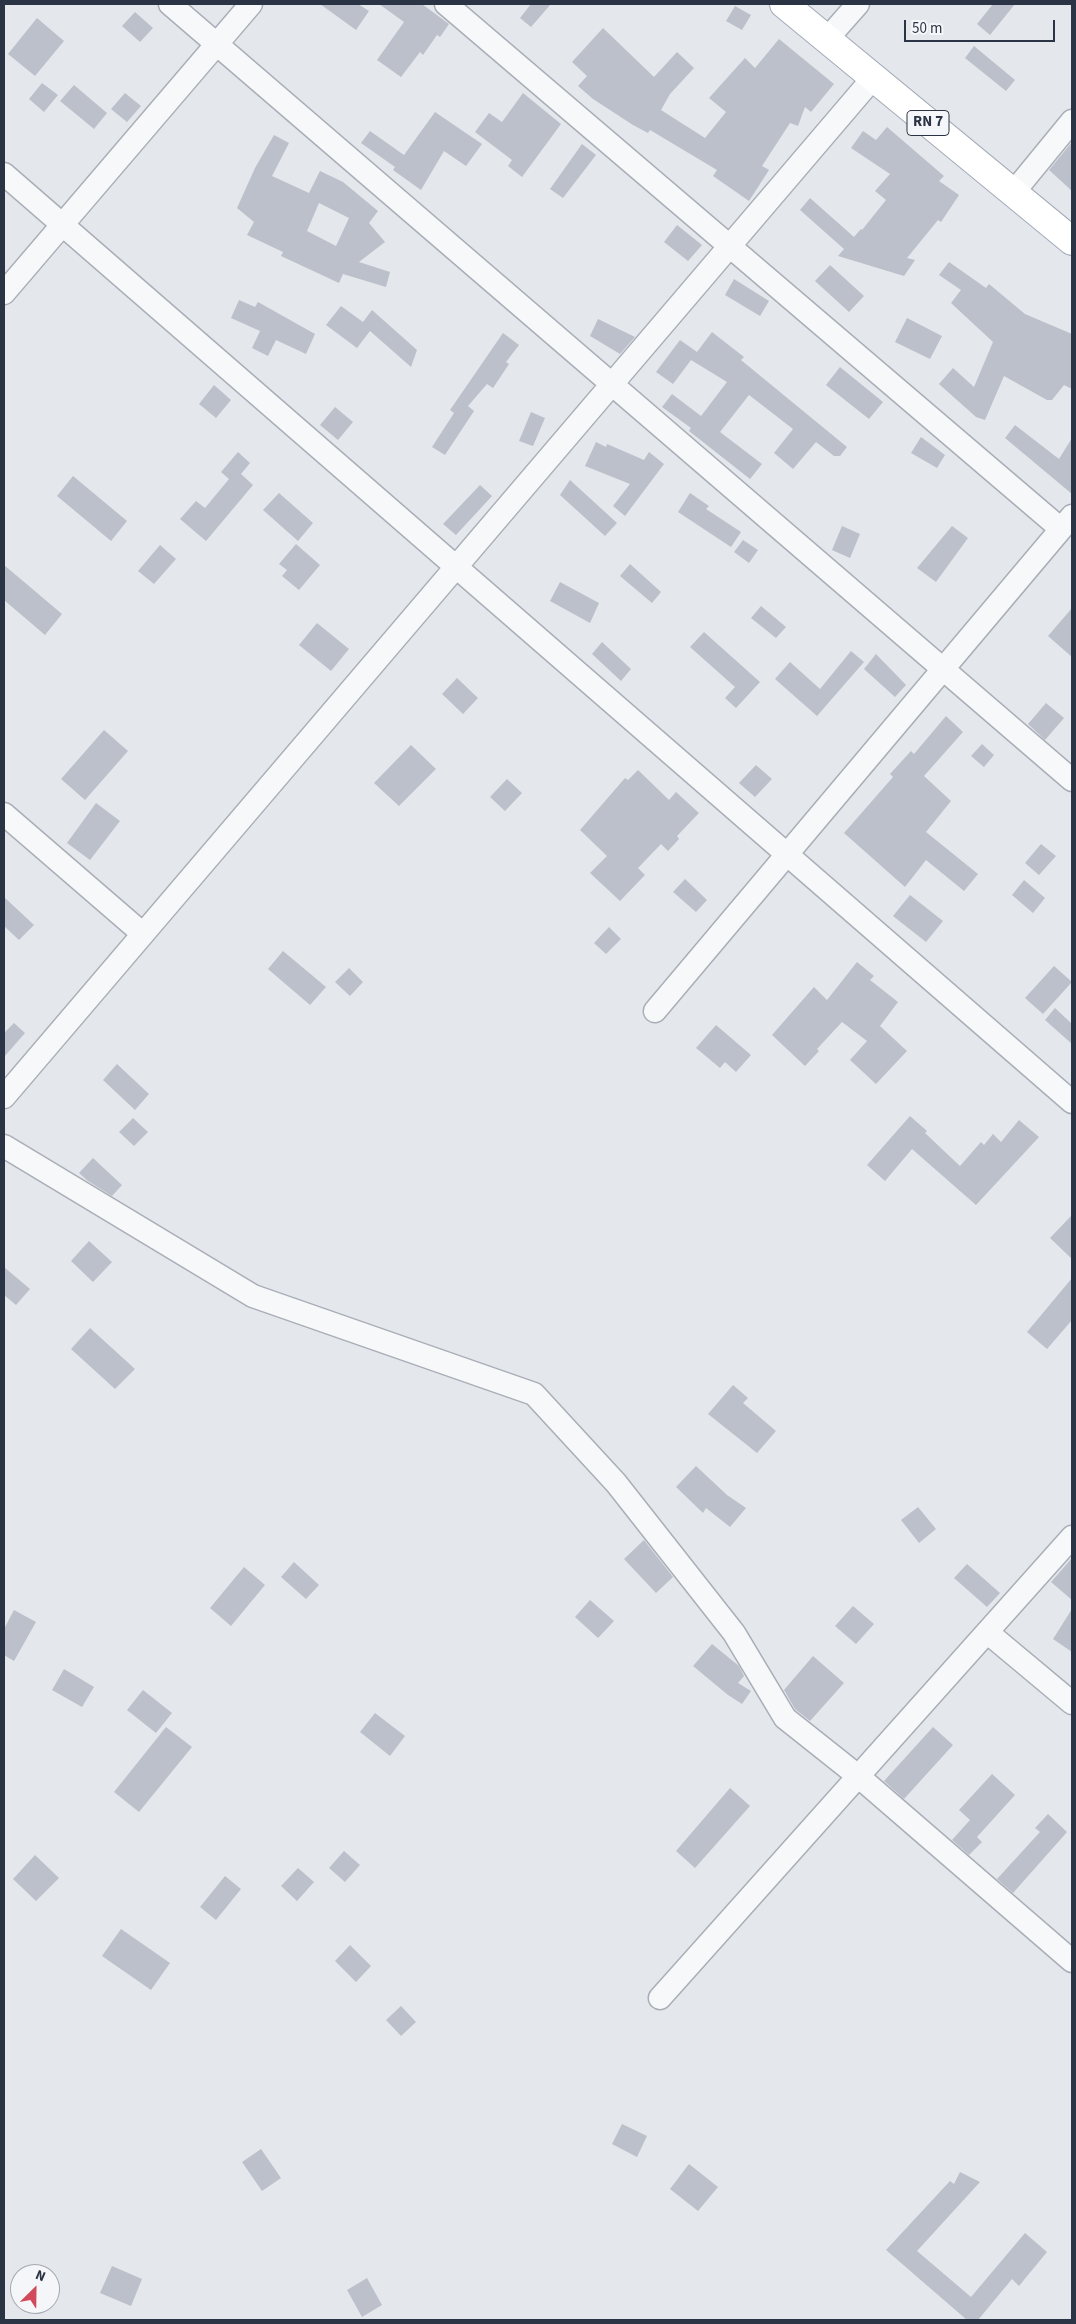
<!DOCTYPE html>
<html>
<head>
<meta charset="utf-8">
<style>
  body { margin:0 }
  #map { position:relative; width:1076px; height:2324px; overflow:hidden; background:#e4e7ec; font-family:"Source Sans 3",sans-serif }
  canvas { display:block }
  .frame { position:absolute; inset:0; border:5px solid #2b3445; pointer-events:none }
  .north { position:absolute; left:10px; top:2264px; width:50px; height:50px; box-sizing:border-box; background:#f4f6f9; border:1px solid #a4a8b1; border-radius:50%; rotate:23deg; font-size:14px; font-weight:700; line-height:20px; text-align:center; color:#2b3445 }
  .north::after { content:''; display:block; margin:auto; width:18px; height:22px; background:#d1495b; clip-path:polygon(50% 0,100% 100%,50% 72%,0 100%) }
  .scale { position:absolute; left:904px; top:20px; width:151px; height:22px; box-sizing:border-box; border:2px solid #2b3445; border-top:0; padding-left:6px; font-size:15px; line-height:18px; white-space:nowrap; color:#2b3445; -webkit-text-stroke:4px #f4f6f9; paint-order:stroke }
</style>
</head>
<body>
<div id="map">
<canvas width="1076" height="2324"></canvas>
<div class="frame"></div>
<div class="north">N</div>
<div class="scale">50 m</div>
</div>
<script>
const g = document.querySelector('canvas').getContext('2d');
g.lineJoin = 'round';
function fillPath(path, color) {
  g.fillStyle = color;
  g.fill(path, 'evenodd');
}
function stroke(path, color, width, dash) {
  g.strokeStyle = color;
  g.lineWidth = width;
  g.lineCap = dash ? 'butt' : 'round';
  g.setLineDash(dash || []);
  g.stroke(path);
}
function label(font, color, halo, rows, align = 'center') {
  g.font = font + ' "Source Sans 3",sans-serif';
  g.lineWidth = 4;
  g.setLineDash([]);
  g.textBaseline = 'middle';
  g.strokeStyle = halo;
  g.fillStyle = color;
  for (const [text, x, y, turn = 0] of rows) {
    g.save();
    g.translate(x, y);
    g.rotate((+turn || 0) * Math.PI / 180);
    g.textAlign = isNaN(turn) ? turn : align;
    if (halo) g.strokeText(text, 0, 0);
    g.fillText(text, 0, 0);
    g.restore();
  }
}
fillPath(new Path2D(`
  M 320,4 L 358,4 L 369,11 L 356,30 Z
  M 379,4 L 422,4 L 449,24 L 440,37 L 437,35 L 423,55 L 420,52 L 401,77 L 377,60 L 404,22 Z
  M 531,4 L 551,4 L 531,27 L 520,18 Z
  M 993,4 L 1015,4 L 990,35 L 977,24 Z
  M 735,6 L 751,15 L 742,30 L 726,21 Z
  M 135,12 L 153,28 L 140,42 L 122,26 Z
  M 37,18 L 64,41 L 35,76 L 8,54 Z
  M 603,28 L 654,77 L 677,52 L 694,68 L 670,94 L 661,110 L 705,138 L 726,112 L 709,98 L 745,58 L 755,68 L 779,39 L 834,84 L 811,112 L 805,107 L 798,126 L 790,123 L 762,166 L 769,170 L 749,201 L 713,176 L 717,170 L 650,130 L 648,133 L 633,125 L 593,99 L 578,86 L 587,76 L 572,62 Z
  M 974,46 L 1015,80 L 1006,91 L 965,58 Z
  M 42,83 L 58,95 L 44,112 L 29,99 Z
  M 74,85 L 107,113 L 94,129 L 60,101 Z
  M 125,93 L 141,106 L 127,122 L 111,109 Z
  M 523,93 L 561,124 L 522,177 L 508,166 L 512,160 L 475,132 L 489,113 L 502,122 Z
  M 435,112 L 482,144 L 466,166 L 444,151 L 421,190 L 393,170 L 395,167 L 361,143 L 370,131 L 404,155 Z
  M 887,127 L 944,176 L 939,181 L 959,195 L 941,222 L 938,220 L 907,258 L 915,260 L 904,276 L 838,256 L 844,249 L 800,210 L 810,198 L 854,237 L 861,229 L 862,230 L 886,200 L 875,191 L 890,174 L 851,148 L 863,131 L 876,140 Z
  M 274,135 L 289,143 L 272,176 L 309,193 L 320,171 L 343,182 L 378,211 L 369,223 L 385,242 L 359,262 L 390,272 L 386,287 L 343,274 L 339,283 L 281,256 L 283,252 L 247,235 L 254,222 L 237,208 L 255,168 ZM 319,203 L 349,218 L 336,246 L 307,231 Z
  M 1072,142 L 1072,191 L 1049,170 Z
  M 582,144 L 596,155 L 563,198 L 550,189 Z
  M 677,225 L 702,245 L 688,261 L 664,242 Z
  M 949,262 L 986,288 L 989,284 L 1025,314 L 1072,334 L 1072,389 L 1064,385 L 1052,400 L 1047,400 L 1004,376 L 985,420 L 976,417 L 939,384 L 953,368 L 974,387 L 993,342 L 951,303 L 961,290 L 939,275 Z
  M 830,265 L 864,296 L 849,312 L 815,281 Z
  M 734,279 L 769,301 L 760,316 L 725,295 Z
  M 239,300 L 255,307 L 258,302 L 315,334 L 306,354 L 276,340 L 268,356 L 252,348 L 260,331 L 231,318 Z
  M 341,306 L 363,322 L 372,310 L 417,350 L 411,367 L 370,331 L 357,348 L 326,325 Z
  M 907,318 L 942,336 L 930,359 L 895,342 Z
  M 598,319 L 635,337 L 620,354 L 590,336 Z
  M 712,332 L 744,357 L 741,360 L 847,447 L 840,456 L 834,456 L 816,442 L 793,469 L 774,453 L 793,429 L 749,395 L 720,432 L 762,464 L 750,479 L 689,431 L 691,428 L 662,407 L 672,394 L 701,416 L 727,382 L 691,360 Z
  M 503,333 L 519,345 L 506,362 L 509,364 L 493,388 L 487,384 L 468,406 L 474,411 L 445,455 L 432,447 L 454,413 L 450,410 Z
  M 680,340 L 697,352 L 673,384 L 656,372 Z
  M 840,367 L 883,402 L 869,419 L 826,385 Z
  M 214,385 L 231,400 L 216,418 L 199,404 Z
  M 335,407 L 353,422 L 338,440 L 320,425 Z
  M 531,412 L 545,418 L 533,446 L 519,441 Z
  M 1015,425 L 1059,459 L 1072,438 L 1072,494 L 1005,438 Z
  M 921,437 L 945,455 L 937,468 L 911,453 Z
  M 596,442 L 606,447 L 607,444 L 644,460 L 649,452 L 664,464 L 625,516 L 613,506 L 630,484 L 585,466 Z
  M 238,452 L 250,463 L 241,474 L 253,485 L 206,541 L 180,519 L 196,501 L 205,508 L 229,479 L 221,472 Z
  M 73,476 L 127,521 L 111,541 L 57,496 Z
  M 570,480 L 617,523 L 605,536 L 560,495 Z
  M 480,485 L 492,496 L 456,535 L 443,524 Z
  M 279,493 L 313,523 L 298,541 L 263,510 Z
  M 690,493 L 709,506 L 706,509 L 741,532 L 731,547 L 678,512 Z
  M 842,526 L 860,534 L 850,558 L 832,550 Z
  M 952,526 L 968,538 L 936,582 L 917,568 Z
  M 743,540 L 758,550 L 749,563 L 734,552 Z
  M 296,544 L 320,565 L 299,590 L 282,576 L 287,570 L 279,564 Z
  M 160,545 L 176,559 L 154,584 L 138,571 Z
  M 630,564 L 661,592 L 652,603 L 620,576 Z
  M 4,565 L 62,614 L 45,635 L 4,600 Z
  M 560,582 L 599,603 L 590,623 L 550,601 Z
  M 761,606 L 786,627 L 776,638 L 751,618 Z
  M 1072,608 L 1072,657 L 1048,636 Z
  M 317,623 L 349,649 L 331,671 L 299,645 Z
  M 704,632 L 760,682 L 736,708 L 725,698 L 735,687 L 690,647 Z
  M 602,642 L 631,669 L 621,681 L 592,654 Z
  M 851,651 L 864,662 L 817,716 L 775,679 L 790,662 L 820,689 Z
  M 876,654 L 906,685 L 895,697 L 864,669 Z
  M 457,678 L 478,698 L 463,714 L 442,694 Z
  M 1046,703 L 1064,718 L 1045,740 L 1028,724 Z
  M 946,716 L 963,732 L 924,776 L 951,801 L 926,832 L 978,874 L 964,891 L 926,860 L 905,887 L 844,833 L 893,777 L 890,774 L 911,751 L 914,754 Z
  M 104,730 L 128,751 L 85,800 L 61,779 Z
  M 982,744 L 994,755 L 984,767 L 971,756 Z
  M 411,745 L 436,769 L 399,806 L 374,783 Z
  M 756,765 L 772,779 L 755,797 L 739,783 Z
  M 638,770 L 669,800 L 676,792 L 699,813 L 677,836 L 679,839 L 668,851 L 661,844 L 638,868 L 645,875 L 620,901 L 590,873 L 607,856 L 580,830 L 625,778 L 628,780 Z
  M 507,779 L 522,793 L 505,811 L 490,797 Z
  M 96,803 L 120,821 L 90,860 L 67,843 Z
  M 1041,844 L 1056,856 L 1039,875 L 1025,863 Z
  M 685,879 L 707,900 L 696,912 L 673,892 Z
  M 1024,880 L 1045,898 L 1033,913 L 1012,895 Z
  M 910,895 L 943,921 L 926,942 L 893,916 Z
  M 4,897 L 34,925 L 19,940 L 4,926 Z
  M 609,927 L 621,939 L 606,954 L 594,943 Z
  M 283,951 L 326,987 L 310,1005 L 268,969 Z
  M 857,962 L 874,976 L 870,980 L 898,1002 L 880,1026 L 907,1051 L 876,1084 L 850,1060 L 867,1041 L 842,1022 L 817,1049 L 819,1051 L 805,1066 L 772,1035 L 814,987 L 827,1000 Z
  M 1054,966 L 1072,982 L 1043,1014 L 1025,998 Z
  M 349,968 L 363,982 L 350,996 L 335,982 Z
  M 1055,1008 L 1072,1024 L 1072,1044 L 1045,1020 Z
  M 14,1023 L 25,1033 L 4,1057 L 4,1033 Z
  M 716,1025 L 751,1055 L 736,1072 L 725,1062 L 720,1068 L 696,1048 Z
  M 117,1064 L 149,1094 L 135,1110 L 103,1080 Z
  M 910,1116 L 927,1131 L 925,1133 L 960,1166 L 981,1142 L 984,1145 L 993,1134 L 1001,1142 L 1019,1120 L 1039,1137 L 976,1205 L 912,1149 L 885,1181 L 867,1165 Z
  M 133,1118 L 148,1132 L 134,1146 L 119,1132 Z
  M 93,1158 L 122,1185 L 112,1196 L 88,1181 L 79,1173 Z
  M 1072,1215 L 1072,1259 L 1050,1238 Z
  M 89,1241 L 112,1262 L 93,1282 L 71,1261 Z
  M 4,1267 L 30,1289 L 16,1305 L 4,1295 Z
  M 1072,1278 L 1072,1320 L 1047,1349 L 1027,1332 Z
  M 90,1328 L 135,1369 L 115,1389 L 71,1349 Z
  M 733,1385 L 748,1398 L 743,1403 L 776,1431 L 757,1453 L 708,1414 Z
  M 696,1466 L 727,1495 L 746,1508 L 730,1527 L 706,1508 L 703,1513 L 676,1487 Z
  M 918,1507 L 936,1529 L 919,1543 L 901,1520 Z
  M 644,1540 L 673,1577 L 656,1593 L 624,1559 Z
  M 1072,1558 L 1072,1600 L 1051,1582 Z
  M 294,1562 L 319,1585 L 306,1599 L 281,1577 Z
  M 967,1564 L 1000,1593 L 987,1607 L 954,1578 Z
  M 244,1567 L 265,1585 L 231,1626 L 210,1608 Z
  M 590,1600 L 614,1621 L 598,1638 L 575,1617 Z
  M 853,1606 L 874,1624 L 856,1644 L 835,1626 Z
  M 1072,1609 L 1072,1652 L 1053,1639 Z
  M 14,1610 L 36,1622 L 14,1661 L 4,1655 L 4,1629 Z
  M 712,1644 L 739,1666 L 744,1676 L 738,1683 L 751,1691 L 742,1704 L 728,1695 L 693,1666 Z
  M 813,1656 L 844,1683 L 810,1721 L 795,1709 L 784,1690 Z
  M 64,1669 L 94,1687 L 82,1707 L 52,1690 Z
  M 143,1690 L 172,1713 L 156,1733 L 127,1710 Z
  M 375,1713 L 405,1736 L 390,1756 L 360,1732 Z
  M 166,1727 L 192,1747 L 139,1812 L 114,1792 Z
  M 933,1727 L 953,1745 L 904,1799 L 884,1781 Z
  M 992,1774 L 1015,1795 L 977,1837 L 982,1842 L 969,1855 L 952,1840 L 970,1820 L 959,1810 Z
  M 730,1788 L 750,1806 L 695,1868 L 676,1851 Z
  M 1048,1814 L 1067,1832 L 1013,1893 L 997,1879 L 1040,1832 L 1035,1828 Z
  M 344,1851 L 360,1865 L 345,1882 L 329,1868 Z
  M 35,1855 L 59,1878 L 36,1901 L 13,1879 Z
  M 298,1868 L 314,1882 L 297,1901 L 281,1886 Z
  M 225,1876 L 241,1889 L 216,1920 L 200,1907 Z
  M 121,1929 L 170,1963 L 151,1990 L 102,1956 Z
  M 350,1945 L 371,1966 L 356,1982 L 335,1961 Z
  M 401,2006 L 416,2022 L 401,2036 L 386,2020 Z
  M 622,2124 L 647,2136 L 637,2157 L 612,2144 Z
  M 261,2149 L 281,2178 L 262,2191 L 242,2162 Z
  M 689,2164 L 718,2187 L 698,2211 L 670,2189 Z
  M 960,2172 L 980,2182 L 917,2251 L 971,2297 L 1025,2233 L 1047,2252 L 1019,2286 L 1012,2279 L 978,2320 L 967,2320 L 886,2250 L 950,2181 L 954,2184 Z
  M 112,2266 L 142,2279 L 131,2306 L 100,2293 Z
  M 367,2278 L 382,2305 L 362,2317 L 347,2290 Z`), '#bbc0ca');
const street = new Path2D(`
  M 170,4 L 1072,780
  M 446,4 L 1061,529
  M 827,39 L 858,4
  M 4,174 L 1072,1102
  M 1013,193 L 1072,121
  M 4,293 L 251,4
  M 4,814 L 143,934
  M 655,1011 L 1072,516
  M 4,1097 L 873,78
  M 4,1146 L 253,1296 L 534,1394 L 616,1483 L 734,1633 L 785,1718 L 858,1776 L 1072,1961
  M 987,1632 L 1072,1703
  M 660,1998 L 1072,1537`);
const primary = new Path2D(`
  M 784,4 L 1072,241`);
stroke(street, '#a9aeb7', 25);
stroke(primary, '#a3abb8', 30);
stroke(street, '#f7f8fa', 22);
stroke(primary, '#fff', 28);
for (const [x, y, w] of [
  [928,123,42]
]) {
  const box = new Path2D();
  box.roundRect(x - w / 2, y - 12.5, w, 25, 4);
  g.fillStyle = '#f4f6f9';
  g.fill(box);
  stroke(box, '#2b3445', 1);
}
label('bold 15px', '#2b3445', null, [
  ["RN 7",928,123]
]);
</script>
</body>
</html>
